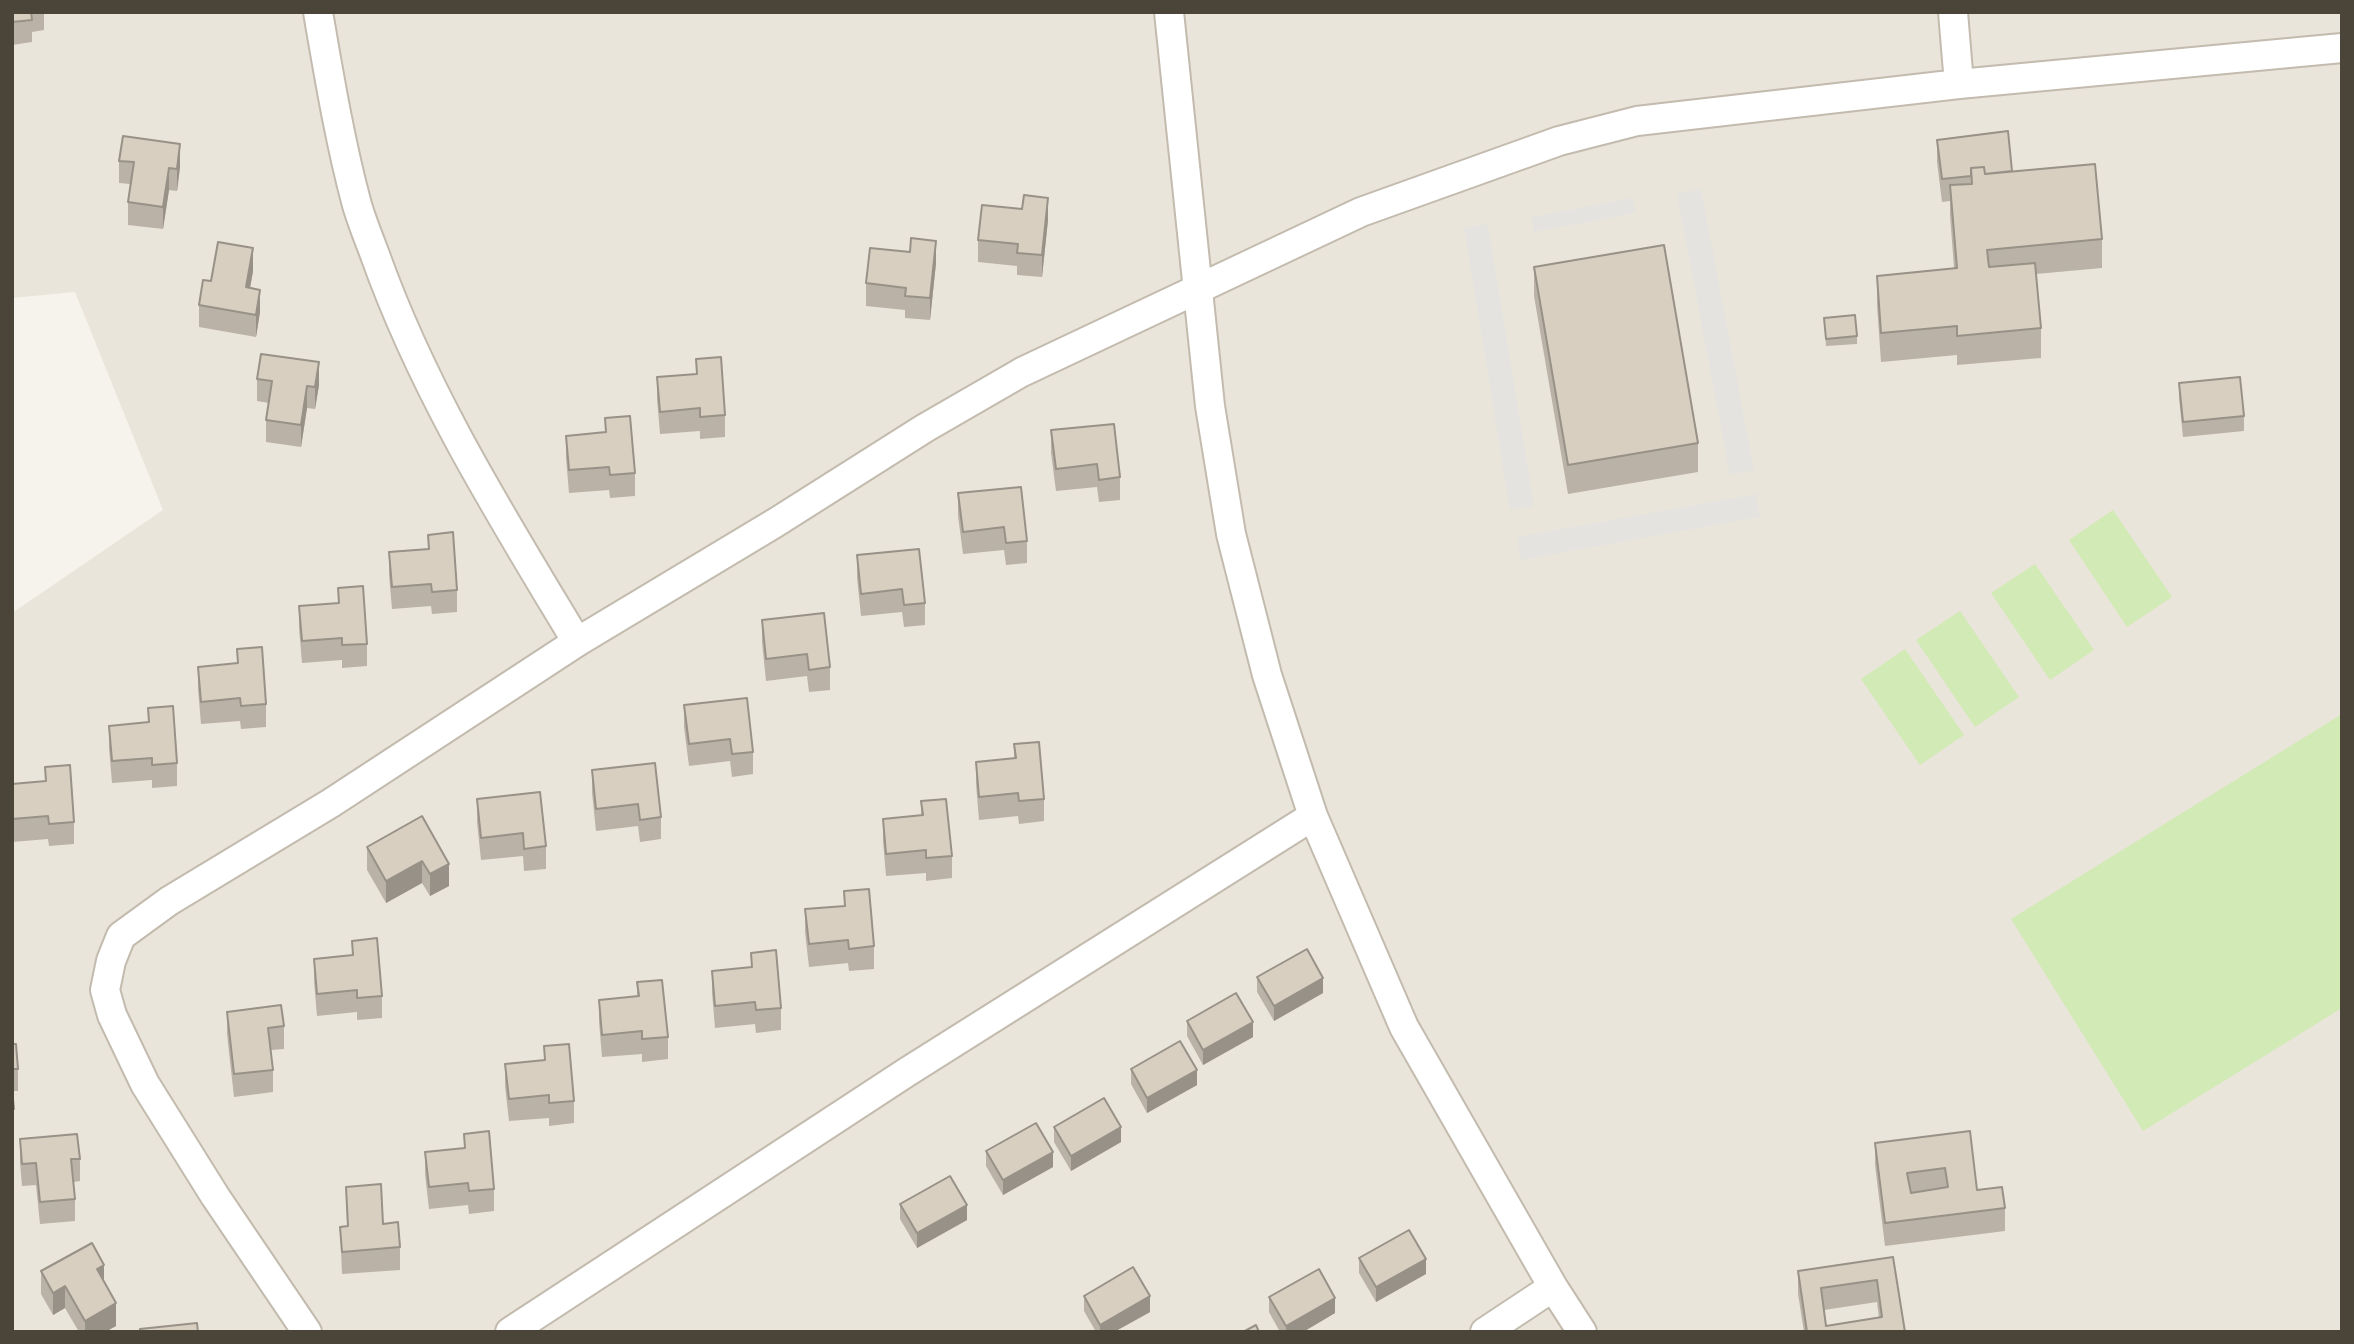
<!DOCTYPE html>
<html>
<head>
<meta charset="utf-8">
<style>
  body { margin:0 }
  #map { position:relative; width:2354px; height:1344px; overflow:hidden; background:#f6f3ec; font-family:Commissioner,sans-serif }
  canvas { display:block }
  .frame { position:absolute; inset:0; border:14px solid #4b4439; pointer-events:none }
</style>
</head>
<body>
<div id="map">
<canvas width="2354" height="1344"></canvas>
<div class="frame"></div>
</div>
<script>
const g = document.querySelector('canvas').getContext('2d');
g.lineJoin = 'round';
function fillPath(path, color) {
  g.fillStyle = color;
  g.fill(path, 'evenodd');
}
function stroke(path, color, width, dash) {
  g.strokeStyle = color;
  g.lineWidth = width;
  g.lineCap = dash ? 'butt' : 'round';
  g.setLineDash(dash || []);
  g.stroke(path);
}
fillPath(new Path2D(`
  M 12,12 L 2342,12 L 2342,1332 L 12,1332 L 12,613 L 163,510 L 75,292 L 12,298 Z`), '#eae5da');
fillPath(new Path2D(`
  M 2113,510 L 2172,597 L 2127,627 L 2069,540 Z
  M 2035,564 L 2094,650 L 2050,680 L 1991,593 Z
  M 1960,611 L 2019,697 L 1975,727 L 1916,640 Z
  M 1905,649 L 1964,735 L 1920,765 L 1861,679 Z
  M 2342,714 L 2342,1008 L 2143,1131 L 2011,919 Z`), '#d2eab5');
fillPath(new Path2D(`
  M 1701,189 L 1754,470 L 1730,475 L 1677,194 Z
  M 1632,198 L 1636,213 L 1534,232 L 1531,217 Z
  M 1488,224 L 1534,506 L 1510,510 L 1464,228 Z
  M 1756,494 L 1760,517 L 1521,560 L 1517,537 Z`), '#e5e3e0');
const minor = new Path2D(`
  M 318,12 C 329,76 340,142 357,205 C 362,222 369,239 375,255 C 424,393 502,517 577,642
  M 1169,12 L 1210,406 L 1231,534 L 1267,675 L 1313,816 L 1404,1027 L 1553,1287 L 1582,1332
  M 1953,12 L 1959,84
  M 307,1332 L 215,1196 L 145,1084 L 112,1015 L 105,990 L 111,961 L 121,936 L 169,901 L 331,803 L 577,642 L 775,523 L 925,428 L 1022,372 L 1361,212 L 1559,141 L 1637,121 L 1959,84 L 2342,48
  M 510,1332 L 907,1072 L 1313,816
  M 1485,1332 L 1553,1287`);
stroke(minor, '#c2bbae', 32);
stroke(minor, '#fff', 28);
fillPath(new Path2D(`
  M 12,12 L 44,12 L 44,30 L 32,32 L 32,42 L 12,45 Z
  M 1937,140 L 2012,171 L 2102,239 L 2102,268 L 2036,274 L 2041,328 L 2041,358 L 1957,365 L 1957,355 L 1881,362 L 1877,305 L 1877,276 L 1954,268 L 1950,215 L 1950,201 L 1942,202 L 1937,162 Z
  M 119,161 L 180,167 L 177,191 L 169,190 L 163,229 L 128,225 L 128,202 L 130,184 L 119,183 Z
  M 1048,220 L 1042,277 L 1017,275 L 1017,266 L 978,262 L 978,240 Z
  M 936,263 L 930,320 L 905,318 L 905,310 L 866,306 L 866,283 Z
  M 1534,267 L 1698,443 L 1698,472 L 1568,494 L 1534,296 Z
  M 253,271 L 250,288 L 260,312 L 256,337 L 199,327 L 199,305 L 211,281 Z
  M 1824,318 L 1857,336 L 1857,344 L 1826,346 Z
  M 696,359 L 725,415 L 725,437 L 700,439 L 700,431 L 660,434 L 657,399 L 657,377 L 696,374 Z
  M 257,379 L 319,385 L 315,409 L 307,408 L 301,447 L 266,442 L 266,420 L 269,403 L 257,401 Z
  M 2179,383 L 2244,416 L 2244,431 L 2183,437 L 2179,398 Z
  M 605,418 L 635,473 L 635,496 L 610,498 L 609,490 L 569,493 L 566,458 L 566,436 L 605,432 Z
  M 1051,430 L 1120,477 L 1120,500 L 1099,502 L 1097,487 L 1056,491 L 1051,453 Z
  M 958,493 L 1027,541 L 1027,563 L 1006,565 L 1004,550 L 963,554 L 958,516 Z
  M 428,535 L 457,590 L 457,612 L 432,614 L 431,606 L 392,609 L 389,575 L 389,552 L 428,549 Z
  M 857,555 L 925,603 L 925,625 L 904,627 L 902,612 L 861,616 L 857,578 Z
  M 338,588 L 367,644 L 367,666 L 342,668 L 342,660 L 302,663 L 299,628 L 299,606 L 338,603 Z
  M 762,620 L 830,667 L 830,690 L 809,692 L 807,676 L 766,681 L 762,642 Z
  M 237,649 L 266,704 L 266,727 L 241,729 L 240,721 L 201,724 L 198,689 L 198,667 L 237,663 Z
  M 684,705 L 753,752 L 753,774 L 732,777 L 730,761 L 689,766 L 684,727 Z
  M 148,708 L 177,763 L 177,786 L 152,788 L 152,780 L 112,783 L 109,748 L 109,726 L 148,723 Z
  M 1014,744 L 1044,799 L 1044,821 L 1019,824 L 1018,816 L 979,820 L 976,784 L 976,762 L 1014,758 Z
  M 45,767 L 74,822 L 74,844 L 49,846 L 48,839 L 12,842 L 12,784 L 45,781 Z
  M 592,770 L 661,817 L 661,839 L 640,842 L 638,826 L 596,831 L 592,793 Z
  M 477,799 L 546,846 L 546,869 L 524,871 L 523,856 L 481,860 L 477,822 Z
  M 921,801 L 952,856 L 952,878 L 926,881 L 926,873 L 886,876 L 883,841 L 883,819 L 921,815 Z
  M 367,847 L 449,864 L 449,886 L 430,896 L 422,883 L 386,903 L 367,870 Z
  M 844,891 L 874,946 L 874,969 L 849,971 L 848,963 L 809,967 L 805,932 L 805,909 L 844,906 Z
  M 352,941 L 382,996 L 382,1018 L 357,1020 L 357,1012 L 317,1016 L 314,981 L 314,959 L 352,955 Z
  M 751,953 L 781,1008 L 781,1030 L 756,1033 L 755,1024 L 715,1028 L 712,993 L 712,971 L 751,967 Z
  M 1257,977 L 1323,993 L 1274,1021 L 1257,992 Z
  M 637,982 L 668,1037 L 668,1059 L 642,1062 L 642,1054 L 602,1057 L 599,1022 L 599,1000 L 637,996 Z
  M 227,1012 L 284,1026 L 284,1049 L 271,1050 L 273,1070 L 273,1092 L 234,1097 L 227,1034 Z
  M 1187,1021 L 1253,1037 L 1203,1065 L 1187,1036 Z
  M 12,1044 L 18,1069 L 18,1091 L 12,1091 L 14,1109 L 14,1131 L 12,1131 Z
  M 544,1046 L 574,1101 L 574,1123 L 549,1126 L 549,1118 L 509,1121 L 505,1086 L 505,1064 L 544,1060 Z
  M 1131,1069 L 1197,1085 L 1147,1113 L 1131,1084 Z
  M 1054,1127 L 1121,1142 L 1071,1171 L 1054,1142 Z
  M 1970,1131 L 1977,1190 L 2005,1208 L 2005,1231 L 1885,1246 L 1875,1165 L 1875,1143 Z
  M 464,1134 L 494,1189 L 494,1211 L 469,1214 L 468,1205 L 429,1209 L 425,1174 L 425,1152 L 464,1148 Z
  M 20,1139 L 80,1159 L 80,1181 L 74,1182 L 75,1199 L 75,1221 L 40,1224 L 36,1185 L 22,1186 L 20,1162 Z
  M 986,1151 L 1053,1167 L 1003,1195 L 986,1166 Z
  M 346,1187 L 383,1224 L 400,1247 L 400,1270 L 342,1274 L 340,1227 L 347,1226 Z
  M 900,1204 L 967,1220 L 917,1248 L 900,1219 Z
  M 1893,1257 L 1905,1332 L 1804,1332 L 1798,1294 L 1798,1271 ZM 1877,1302 L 1879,1318 L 1826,1326 L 1824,1310 Z
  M 1359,1258 L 1426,1274 L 1376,1302 L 1359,1273 Z
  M 41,1271 L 104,1281 L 116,1326 L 105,1332 L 79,1332 L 65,1308 L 53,1315 L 41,1294 Z
  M 1084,1296 L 1150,1312 L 1114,1332 L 1096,1332 L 1084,1311 Z
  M 1269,1297 L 1335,1313 L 1303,1332 L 1280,1332 L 1269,1312 Z`), '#bab2a6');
fillPath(new Path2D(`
  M 180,144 L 180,167 L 177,191 L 177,169 Z
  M 169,168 L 169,190 L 163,229 L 163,207 Z
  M 1048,198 L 1048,220 L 1042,277 L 1042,255 Z
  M 936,241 L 936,263 L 930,320 L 930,298 Z
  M 253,248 L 253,271 L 246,310 L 246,287 Z
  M 260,290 L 260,312 L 256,337 L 256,315 Z
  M 319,362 L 319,385 L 315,409 L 315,387 Z
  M 307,386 L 307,408 L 301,447 L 301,425 Z
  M 422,861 L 422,883 L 386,903 L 386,881 Z
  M 449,864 L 449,886 L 430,896 L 430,874 Z
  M 1323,978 L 1323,993 L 1274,1021 L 1274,1006 Z
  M 1253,1022 L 1253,1037 L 1203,1065 L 1203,1050 Z
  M 1197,1070 L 1197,1085 L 1147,1113 L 1147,1098 Z
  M 1121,1127 L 1121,1142 L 1071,1171 L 1071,1156 Z
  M 1053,1152 L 1053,1167 L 1003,1195 L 1003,1180 Z
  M 967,1205 L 967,1220 L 917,1248 L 917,1233 Z
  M 1426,1259 L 1426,1274 L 1376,1302 L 1376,1287 Z
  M 104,1265 L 104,1288 L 97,1269 Z
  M 65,1286 L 65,1308 L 53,1315 L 53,1293 Z
  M 1150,1296 L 1150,1312 L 1114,1332 L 1100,1332 L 1100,1325 Z
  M 1335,1298 L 1335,1313 L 1303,1332 L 1286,1332 L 1286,1326 Z
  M 116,1303 L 116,1326 L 105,1332 L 85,1332 L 85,1321 Z`), '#979187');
const building = new Path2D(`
  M 12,12 L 31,12 L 32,20 L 12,22 Z
  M 2008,131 L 2012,171 L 1985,174 L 1984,167 L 1971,168 L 1971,176 L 1942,179 L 1937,140 Z
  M 123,136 L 180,144 L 177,169 L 169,168 L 163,207 L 128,202 L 134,162 L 119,161 Z
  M 2095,164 L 2102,239 L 1987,250 L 1989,267 L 2035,263 L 2041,328 L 1957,336 L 1957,326 L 1881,333 L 1877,276 L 1957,268 L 1950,185 L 1972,184 L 1971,168 L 1984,167 L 1985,174 Z
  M 1024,195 L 1048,198 L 1042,255 L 1017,253 L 1018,244 L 978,240 L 982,205 L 1022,209 Z
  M 911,238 L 936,241 L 930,298 L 905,296 L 906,288 L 866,283 L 870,248 L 910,252 Z
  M 218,242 L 253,248 L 246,287 L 260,290 L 256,315 L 199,305 L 203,280 L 211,281 Z
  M 1664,245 L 1698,443 L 1568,465 L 1534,267 Z
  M 1855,315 L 1857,336 L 1826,339 L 1824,318 Z
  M 261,354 L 319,362 L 315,387 L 307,386 L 301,425 L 266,420 L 272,381 L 257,379 Z
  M 721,357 L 725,415 L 700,417 L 700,408 L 660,412 L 657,377 L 697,374 L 696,359 Z
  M 2240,377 L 2244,416 L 2183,422 L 2179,383 Z
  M 630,416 L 635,473 L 610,475 L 609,467 L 569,470 L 566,436 L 606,432 L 605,418 Z
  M 1114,424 L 1120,477 L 1099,480 L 1097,464 L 1056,469 L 1051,430 Z
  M 1021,487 L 1027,541 L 1006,543 L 1004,527 L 963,532 L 958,493 Z
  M 453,532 L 457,590 L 432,592 L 431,584 L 392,587 L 389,552 L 429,549 L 428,535 Z
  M 919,549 L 925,603 L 904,605 L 902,589 L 861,594 L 857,555 Z
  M 363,586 L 367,644 L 342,645 L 342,638 L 302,641 L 299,606 L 339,603 L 338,588 Z
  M 824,613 L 830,667 L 809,670 L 807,654 L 766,659 L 762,620 Z
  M 262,647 L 266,704 L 241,706 L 240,698 L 201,702 L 198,667 L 238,663 L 237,649 Z
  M 747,698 L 753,752 L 732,754 L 730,739 L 689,744 L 684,705 Z
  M 173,706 L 177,763 L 152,765 L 152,758 L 112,761 L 109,726 L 149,722 L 148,708 Z
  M 1039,742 L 1044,799 L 1019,801 L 1018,793 L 979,797 L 976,762 L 1016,758 L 1014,744 Z
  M 655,763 L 661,817 L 640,820 L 638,804 L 596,809 L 592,770 Z
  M 70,765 L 74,822 L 49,824 L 48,816 L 12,819 L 12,784 L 46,781 L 45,767 Z
  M 540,792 L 546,846 L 524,849 L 523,833 L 481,838 L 477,799 Z
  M 946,799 L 952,856 L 926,858 L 926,850 L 886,854 L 883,819 L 923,815 L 921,801 Z
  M 422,816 L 449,864 L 430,874 L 422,861 L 386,881 L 367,847 Z
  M 869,889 L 874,946 L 849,949 L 848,940 L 809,944 L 805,909 L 845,906 L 844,891 Z
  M 377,938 L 382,996 L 357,998 L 357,990 L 317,994 L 314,959 L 353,955 L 352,941 Z
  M 1307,949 L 1323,978 L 1274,1006 L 1257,977 Z
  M 776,950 L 781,1008 L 756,1010 L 755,1002 L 715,1006 L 712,971 L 752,967 L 751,953 Z
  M 662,980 L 668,1037 L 642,1039 L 642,1031 L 602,1035 L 599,1000 L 639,996 L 637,982 Z
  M 1236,993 L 1253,1022 L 1203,1050 L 1187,1021 Z
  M 281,1005 L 284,1026 L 268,1028 L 273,1070 L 234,1074 L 227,1012 Z
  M 1180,1041 L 1197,1070 L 1147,1098 L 1131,1069 Z
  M 12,1044 L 16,1044 L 18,1069 L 12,1069 Z
  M 569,1044 L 574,1101 L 549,1103 L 549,1095 L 509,1099 L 505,1064 L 545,1060 L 544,1046 Z
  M 12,1089 L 14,1109 L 12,1109 Z
  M 1104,1098 L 1121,1127 L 1071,1156 L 1054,1127 Z
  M 1036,1123 L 1053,1152 L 1003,1180 L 986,1151 Z
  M 489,1131 L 494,1189 L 469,1191 L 468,1183 L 429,1187 L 425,1152 L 465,1148 L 464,1134 Z
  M 1970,1131 L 1977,1190 L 2002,1187 L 2005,1208 L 1885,1223 L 1875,1143 ZM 1945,1168 L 1948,1187 L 1911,1193 L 1907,1173 Z
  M 77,1134 L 80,1159 L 71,1159 L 75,1199 L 40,1202 L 36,1163 L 22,1164 L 20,1139 Z
  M 950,1176 L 967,1205 L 917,1233 L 900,1204 Z
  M 381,1184 L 383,1224 L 398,1222 L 400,1247 L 342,1252 L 340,1227 L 348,1226 L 346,1187 Z
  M 1409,1230 L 1426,1259 L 1376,1287 L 1359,1258 Z
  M 92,1243 L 104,1265 L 97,1269 L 116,1303 L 85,1321 L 65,1286 L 53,1293 L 41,1271 Z
  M 1893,1257 L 1905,1332 L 1807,1332 L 1798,1271 ZM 1877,1280 L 1882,1317 L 1826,1326 L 1821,1288 Z
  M 1133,1267 L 1150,1296 L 1100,1325 L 1084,1296 Z
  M 1319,1269 L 1335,1298 L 1286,1326 L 1269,1297 Z
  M 197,1323 L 198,1332 L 140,1332 L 140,1329 Z
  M 1256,1325 L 1259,1332 L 1243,1332 Z`);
fillPath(building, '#d8cfc1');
stroke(building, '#979187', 2);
</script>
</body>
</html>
